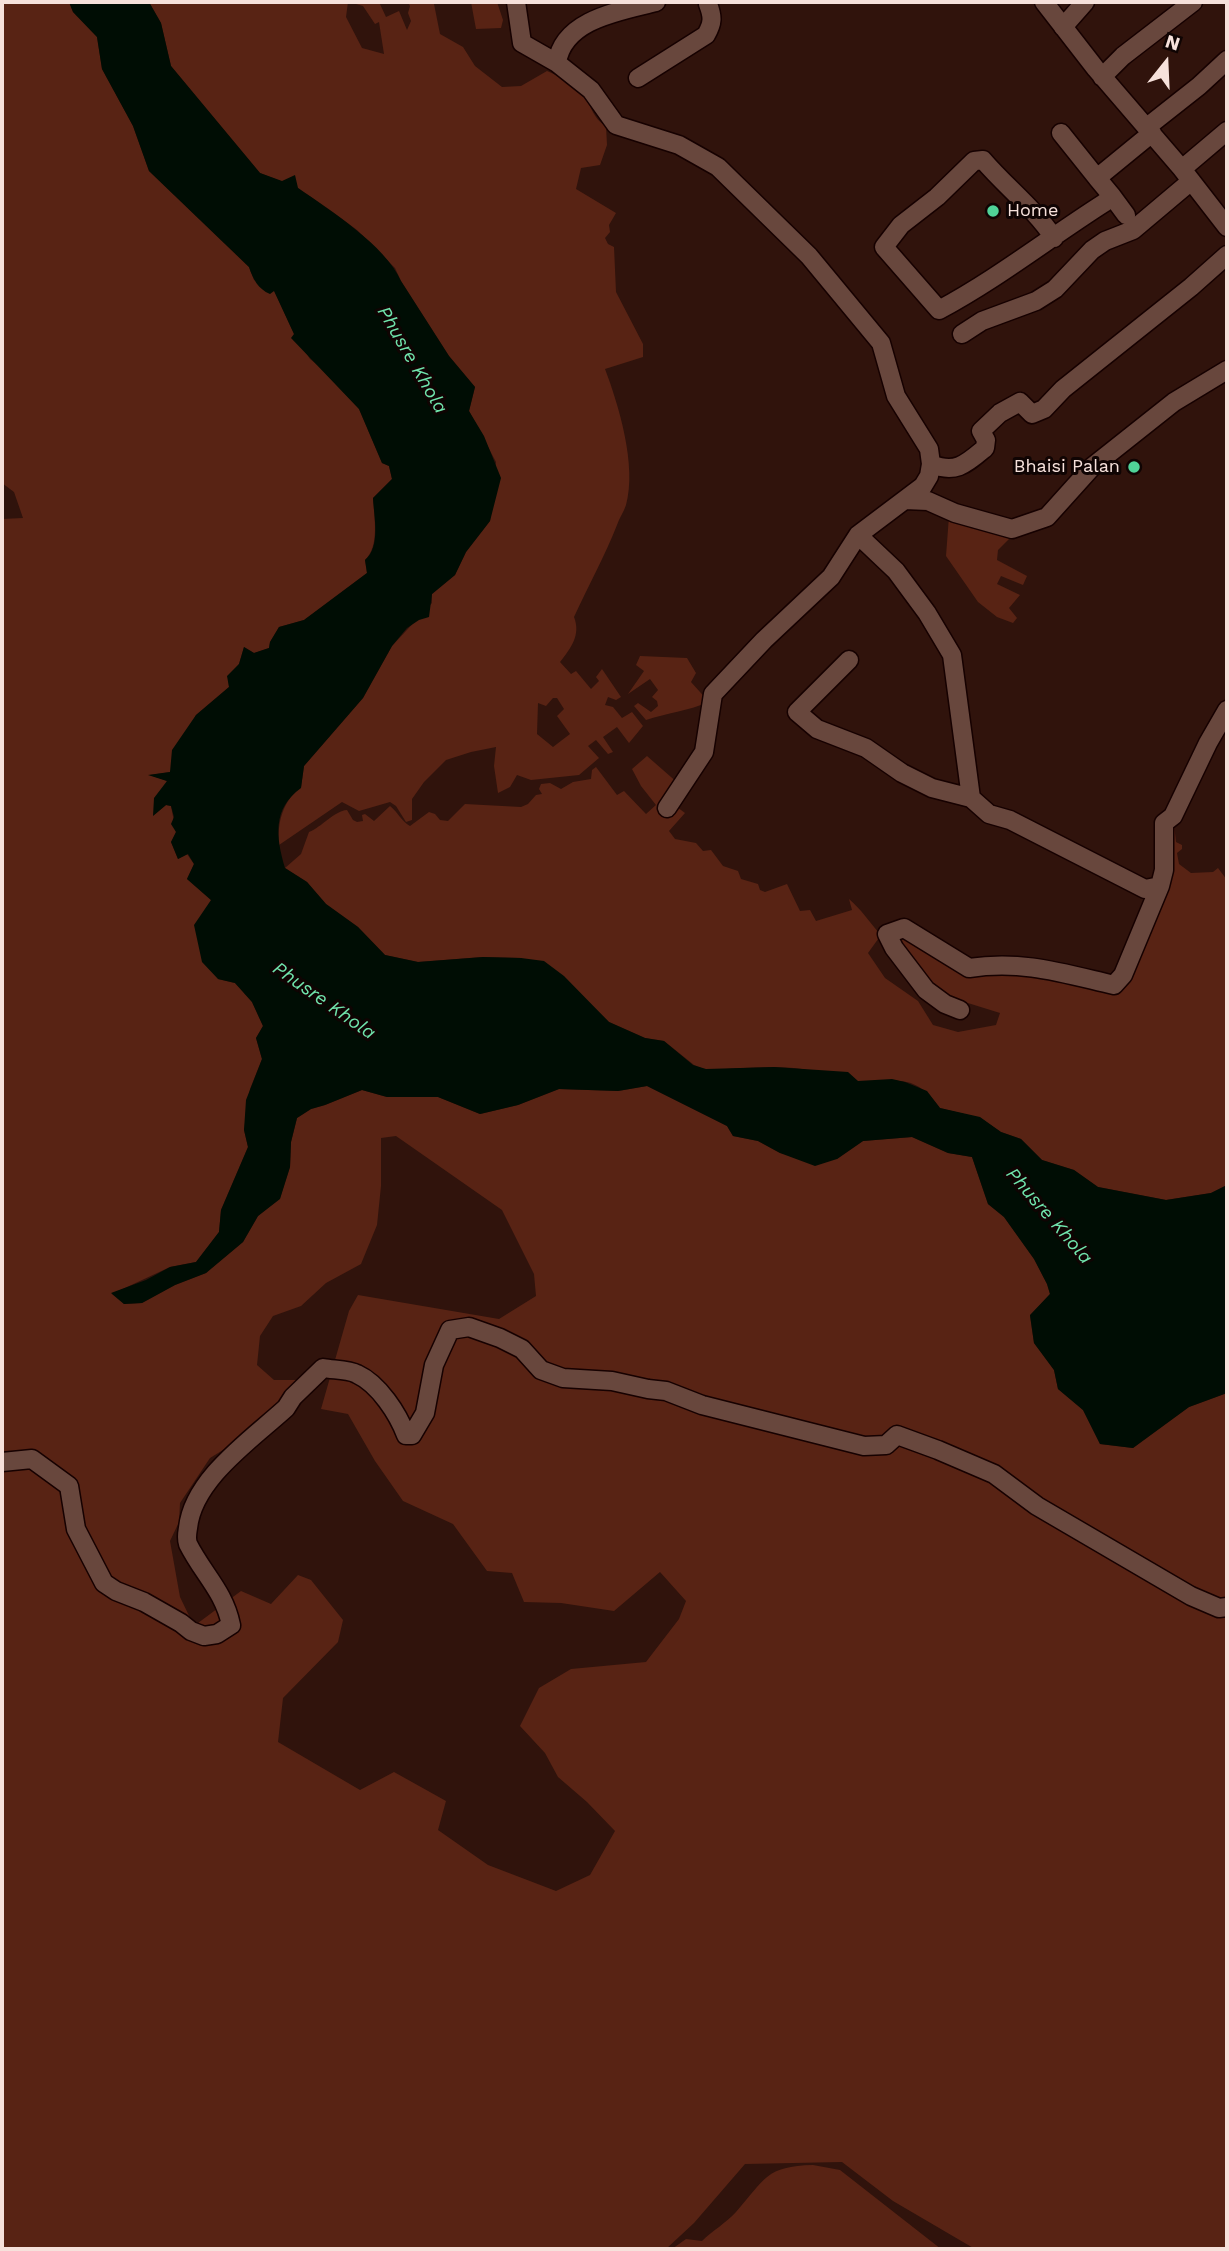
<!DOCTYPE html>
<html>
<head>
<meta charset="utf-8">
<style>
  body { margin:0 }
  #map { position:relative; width:1229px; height:2251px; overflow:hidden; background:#30130c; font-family:"Work Sans",sans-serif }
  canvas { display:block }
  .frame { position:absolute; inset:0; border:4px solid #f6e1db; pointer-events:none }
  .north { position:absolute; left:1131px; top:28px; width:70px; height:70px; -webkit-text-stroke:5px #0f0403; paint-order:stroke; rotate:18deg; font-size:19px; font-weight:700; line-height:28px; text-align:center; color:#f6e1db }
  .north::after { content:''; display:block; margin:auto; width:24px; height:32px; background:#f6e1db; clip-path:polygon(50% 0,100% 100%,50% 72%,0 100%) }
</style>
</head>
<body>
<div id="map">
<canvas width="1229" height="2251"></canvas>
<div class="frame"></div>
<div class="north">N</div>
</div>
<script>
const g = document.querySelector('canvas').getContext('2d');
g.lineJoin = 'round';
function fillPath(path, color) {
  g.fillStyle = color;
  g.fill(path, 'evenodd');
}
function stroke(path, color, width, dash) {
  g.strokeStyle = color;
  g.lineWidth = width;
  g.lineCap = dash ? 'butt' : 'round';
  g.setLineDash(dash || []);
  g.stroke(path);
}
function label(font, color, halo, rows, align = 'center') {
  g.font = font + ' "Work Sans",sans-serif';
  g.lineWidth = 6;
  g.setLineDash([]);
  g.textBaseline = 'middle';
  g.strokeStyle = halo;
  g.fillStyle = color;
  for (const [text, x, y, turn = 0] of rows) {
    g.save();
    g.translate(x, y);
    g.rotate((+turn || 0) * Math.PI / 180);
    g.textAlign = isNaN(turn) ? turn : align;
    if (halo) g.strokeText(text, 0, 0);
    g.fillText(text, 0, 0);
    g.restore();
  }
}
fillPath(new Path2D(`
  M 2,2 L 69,2 L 73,12 L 97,37 L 102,69 L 133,126 L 149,171 L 249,267 L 254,280 L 274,290 L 294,334 L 310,359 L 319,366 L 359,409 L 382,463 L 389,466 L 392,479 L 373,498 C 374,517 380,546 365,560 L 367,573 L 304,620 L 279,627 L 270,642 L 269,648 L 254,653 L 244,647 L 239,664 L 228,676 L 229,687 L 196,715 L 170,772 L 150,775 L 167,781 L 154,815 L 166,805 L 171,806 L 176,832 L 171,842 L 178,859 L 187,854 L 194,864 L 187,879 L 211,900 L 218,979 L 235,983 L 252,1002 L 263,1026 L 256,1038 L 262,1059 L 250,1089 L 244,1130 L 248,1147 L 221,1210 L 219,1232 L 196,1262 L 170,1267 L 112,1294 L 124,1304 L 142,1303 L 175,1285 L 206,1273 L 243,1242 L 258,1216 L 280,1198 L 290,1167 L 291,1142 L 297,1118 L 311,1109 L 325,1105 L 362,1090 L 387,1097 L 438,1097 L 480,1114 L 518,1105 L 559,1089 L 618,1091 L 647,1086 L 727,1126 L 733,1136 L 758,1141 L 780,1153 L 837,1159 L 863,1141 L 912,1137 L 948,1153 L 972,1157 L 988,1204 L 1004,1217 L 1034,1259 L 1047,1284 L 1050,1294 L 1030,1316 L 1034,1343 L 1054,1370 L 1058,1389 L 1083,1410 L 1100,1444 L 1133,1448 L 1189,1407 L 1227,1393 L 1227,2249 L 975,2249 L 893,2201 L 842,2162 L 745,2164 L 694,2223 L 666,2249 L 2,2249 L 2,519 L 23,518 L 14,492 L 2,483 ZM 396,1136 L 502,1210 L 534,1274 L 536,1296 L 499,1319 L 358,1295 L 349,1311 L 321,1409 L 348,1414 L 375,1461 L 403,1501 L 453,1524 L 487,1571 L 512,1573 L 524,1602 L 561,1603 L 614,1611 L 660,1572 L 686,1601 L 679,1619 L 646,1662 L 571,1669 L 539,1688 L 520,1726 L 545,1753 L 558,1777 L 587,1802 L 615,1831 L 590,1875 L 556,1891 L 488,1865 L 438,1830 L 446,1801 L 394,1772 L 360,1790 L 278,1742 L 283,1698 L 338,1642 L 343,1620 L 311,1580 L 298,1575 L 271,1604 L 241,1591 L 194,1626 L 180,1597 L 170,1541 L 179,1522 L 180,1503 L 210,1458 L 267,1423 L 296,1380 L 274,1380 L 257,1365 L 260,1336 L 273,1316 L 301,1306 L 326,1283 L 361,1264 L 377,1225 L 381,1186 L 381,1138 Z
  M 149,2 L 348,2 L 346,17 L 362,48 L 384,54 L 379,22 L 375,24 L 363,6 L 349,2 L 379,2 L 386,17 L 399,11 L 407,30 L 411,21 L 408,13 L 410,6 L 408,2 L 441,2 L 434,4 L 440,34 L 463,47 L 475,66 L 502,87 L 521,86 L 547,71 C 559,76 573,84 582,94 C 592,105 592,118 606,126 L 607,145 L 600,165 L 581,168 L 576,189 L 616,213 L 609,225 L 610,232 L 605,238 L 608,244 L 614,247 L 616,292 L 643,344 L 643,357 L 605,369 C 619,406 637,466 626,505 C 624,512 619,518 617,525 C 605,556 588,586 574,617 C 581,635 571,648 560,662 L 571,674 L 576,671 L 591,689 L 599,681 L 596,677 L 602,669 L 621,697 L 616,700 L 608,697 L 605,705 L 613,707 L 622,718 L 632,712 L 643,726 L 629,743 L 617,727 L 603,737 L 613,752 L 608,754 L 596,740 L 588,746 L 599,758 L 579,775 L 531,780 L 517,775 L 510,787 L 498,793 L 494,766 L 496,747 L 471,752 L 446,760 L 424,782 L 412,799 L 412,820 L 406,822 L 396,806 L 390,802 L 359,811 L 342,802 L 279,845 C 277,822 283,801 301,787 L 304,766 L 363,698 L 392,646 L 432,603 L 432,594 L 455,575 L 466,552 L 490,521 L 496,462 L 469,411 L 475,387 L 449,356 L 401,281 L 395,268 L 357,230 L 330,210 L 298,188 L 260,173 L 171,66 L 161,23 ZM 553,698 L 557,698 L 564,709 L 557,716 L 570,734 L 553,747 L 537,734 L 538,703 L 546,706 Z
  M 471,2 L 497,2 L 503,20 L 501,28 L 476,29 Z
  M 949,516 L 1013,535 L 998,550 L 997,560 L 1027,576 L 1023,585 L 1001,576 L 997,584 L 1020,595 L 1009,608 L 1017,618 L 1013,623 L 997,617 L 978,602 L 946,556 Z
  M 640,656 L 687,658 L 696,673 L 691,682 L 709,702 C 687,711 668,713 646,720 L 634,706 L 638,703 L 651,712 L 658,706 L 657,701 L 652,697 L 658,690 L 650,679 L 628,694 L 644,671 L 636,665 Z
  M 647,756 L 679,784 L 677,807 L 685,813 L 669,831 L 675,839 L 696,843 L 703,851 L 711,850 L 723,866 L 738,871 L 741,879 L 758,884 L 760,890 L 765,892 L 787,884 L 800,911 L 810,910 L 816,921 L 852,910 L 849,899 C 861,909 870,923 881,935 L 868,953 L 885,978 L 918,1001 L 933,1025 L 958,1032 L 996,1025 L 1000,1013 L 955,999 L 930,986 L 915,961 L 901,947 L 896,937 L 909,934 L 940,956 L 1114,991 L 1145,936 L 1170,826 L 1185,808 L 1183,816 L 1174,824 L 1176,842 L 1182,845 L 1182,849 L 1177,853 L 1179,864 L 1191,873 L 1213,872 L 1218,868 L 1227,880 L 1227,1185 L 1211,1193 L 1166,1200 L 1098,1187 L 1074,1170 L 1042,1160 L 1021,1139 L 1001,1132 L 980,1118 L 940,1108 C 912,1070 896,1084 858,1081 C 836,1079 815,1070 794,1068 C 765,1065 735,1069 706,1070 L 694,1065 L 664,1041 L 645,1038 L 609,1022 L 593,1007 L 521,958 L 483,957 L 418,962 L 385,955 L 358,927 L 326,904 L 307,882 L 285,868 L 301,854 L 309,832 C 322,827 334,811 347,810 L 353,820 L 357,822 L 363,821 L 362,815 L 365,814 L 374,821 L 390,806 C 398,812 401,821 410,826 L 429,812 L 435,814 L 440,820 L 448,821 L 465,804 L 521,807 L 528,804 L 536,795 L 542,794 L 539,789 L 541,784 L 550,783 L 561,789 L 573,782 L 591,779 L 592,770 L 596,767 L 617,795 L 624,791 L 646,814 L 656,805 L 641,786 L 632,769 Z
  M 813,2165 L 840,2170 L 941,2249 L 672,2249 L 686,2239 L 702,2241 C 712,2231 726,2223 736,2212 C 765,2179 766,2166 813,2165 Z`), '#582314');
fillPath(new Path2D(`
  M 69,2 L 149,2 L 161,23 L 171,66 L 260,173 L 282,181 L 295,175 L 298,188 C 331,211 385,245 401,281 L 449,356 L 475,387 L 469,411 L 484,436 L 501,478 L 490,521 L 466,552 L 455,575 L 432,594 L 429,617 L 419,620 L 407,628 L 392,646 L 363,698 L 304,766 L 301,788 C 272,809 276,837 285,868 L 307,882 L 326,904 L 358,927 L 385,955 L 418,962 L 483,957 L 521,958 L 544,961 L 564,976 L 609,1022 L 645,1038 L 664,1041 L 693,1065 L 706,1069 L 774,1067 L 848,1072 L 858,1081 L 892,1079 L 905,1082 L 927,1091 L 940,1108 L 980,1117 L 1001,1132 L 1021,1139 L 1042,1160 L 1074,1170 L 1098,1187 L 1166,1200 L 1211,1193 L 1227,1185 L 1227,1393 L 1189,1407 L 1133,1448 L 1100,1444 L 1083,1410 L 1058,1389 L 1054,1370 L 1034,1343 L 1030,1315 L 1050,1294 L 1047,1284 L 1034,1259 L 1004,1217 L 988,1204 L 972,1157 L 948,1153 L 912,1137 L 863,1141 L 837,1159 L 815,1166 L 780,1153 L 758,1141 L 733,1136 L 727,1126 L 647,1086 L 618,1091 L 559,1089 L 518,1105 L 480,1114 L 438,1097 L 387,1097 L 362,1090 L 325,1105 L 311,1109 L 297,1118 L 291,1142 L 290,1167 L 280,1199 L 258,1216 L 243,1242 L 206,1273 L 175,1285 L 142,1303 L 124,1304 L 111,1293 L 146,1280 L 170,1267 L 196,1262 L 219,1232 L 221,1210 L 248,1147 L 244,1130 L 246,1100 L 262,1059 L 256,1038 L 263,1026 L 252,1002 L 235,983 L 218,979 L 202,962 L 194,925 L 211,900 L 187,879 L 194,864 L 188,854 L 178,859 L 171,842 L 176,832 L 171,824 L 174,817 L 171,806 L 166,805 L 153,816 L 154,798 L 167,781 L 148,775 L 170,772 L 172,750 L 196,715 L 229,687 L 227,676 L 239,664 L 244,647 L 254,653 L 269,648 L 270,642 L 279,627 L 304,620 L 367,573 L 365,560 C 381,547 374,517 373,498 L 392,479 L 389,466 L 382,463 L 359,409 L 291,338 L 294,334 L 274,291 L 270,294 C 258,289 253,279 249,267 L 149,171 L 133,126 L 102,69 L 97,37 L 73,12 Z`), '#000d04');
const minor = new Path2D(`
  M 516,2 L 522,43 L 557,63
  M 656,2 C 621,11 563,19 557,63 L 591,90 L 616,125 L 679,145 L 718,167 L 809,256 L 881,343 L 896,396 L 929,449 L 931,464 L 929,476 L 923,486 L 858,535 L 831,577 L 764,640 L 713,694 L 704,752 L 667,808
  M 1044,2 L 1096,69 L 1182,169 L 1227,227
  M 1063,27 L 1085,2
  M 1102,77 L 1123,56 L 1193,2
  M 638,78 L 706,35 C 713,23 713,17 708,4
  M 1147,127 L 1199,86 L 1227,60
  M 1061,133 L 1097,178
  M 1182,169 L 1227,131
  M 1112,196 L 1126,215
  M 1054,238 C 1034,208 1006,187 983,160 L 974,161 L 937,197 L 901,225 L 884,247 L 939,310 C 997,279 1049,238 1104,203 L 1112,196 L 1097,178 L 1152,133
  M 962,334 L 982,321 L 1036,301 L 1055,289 L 1092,250 L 1105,241 L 1133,230 L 1190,182
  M 931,464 C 956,474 966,464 985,448 L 986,440 L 981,431 L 1000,413 L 1020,402 L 1032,414 L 1044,409 L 1063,389 L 1191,287 L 1227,255
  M 905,500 L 928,501 L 955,513 L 1012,529 L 1047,517 L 1092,467 L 1174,402 L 1227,370
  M 858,535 L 896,571 L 927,613 L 952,655 L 971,798 L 989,814 L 1010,820 L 1145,889 L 1160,886 L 1164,870 L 1164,823 L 1173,816 L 1208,743 L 1227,710
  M 849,660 L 797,712 L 817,729 L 866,748 L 902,773 L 932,788 L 971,798
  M 960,1010 L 945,1004 L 926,990 L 894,948 L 887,934 L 904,928 L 969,968 C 1023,960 1062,973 1114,985 L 1123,975 L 1160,886
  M 2,1462 L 32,1459 L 69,1486 L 76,1529 L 104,1583 L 116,1591 L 144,1602 L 181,1623 L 191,1631 L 204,1636 L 217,1634 L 231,1625 C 224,1591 203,1574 188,1544 C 186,1538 187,1534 188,1528 C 193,1479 251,1440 286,1408 L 293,1397 L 323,1368 C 333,1370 348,1369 357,1374 C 379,1384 398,1414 406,1435 L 412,1435 L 425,1413 L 434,1365 L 450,1330 L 469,1327 L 500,1338 L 522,1349 L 541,1370 L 563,1378 L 612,1381 L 648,1389 L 666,1391 L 702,1405 L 864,1446 L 886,1445 L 897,1435 L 938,1450 L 994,1474 L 1037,1506 L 1191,1596 L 1219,1608 L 1227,1607`);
stroke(minor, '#160100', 21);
stroke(minor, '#68473d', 18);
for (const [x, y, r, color] of [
  [993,211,7,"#50d398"],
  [1134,467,7,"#50d398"]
]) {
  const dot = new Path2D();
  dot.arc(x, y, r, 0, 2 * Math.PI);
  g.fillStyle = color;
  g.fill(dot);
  stroke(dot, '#0f0403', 2.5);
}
label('18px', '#f6e1db', '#0f0403', [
  ["Home",1007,211],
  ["Bhaisi Palan",1120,467,"right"]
], 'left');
label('italic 19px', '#70e4ac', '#0f0403', [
  ["Phusre Khola",412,360,60],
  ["Phusre Khola",324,1001,35],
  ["Phusre Khola",1049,1216,49]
]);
</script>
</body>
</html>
